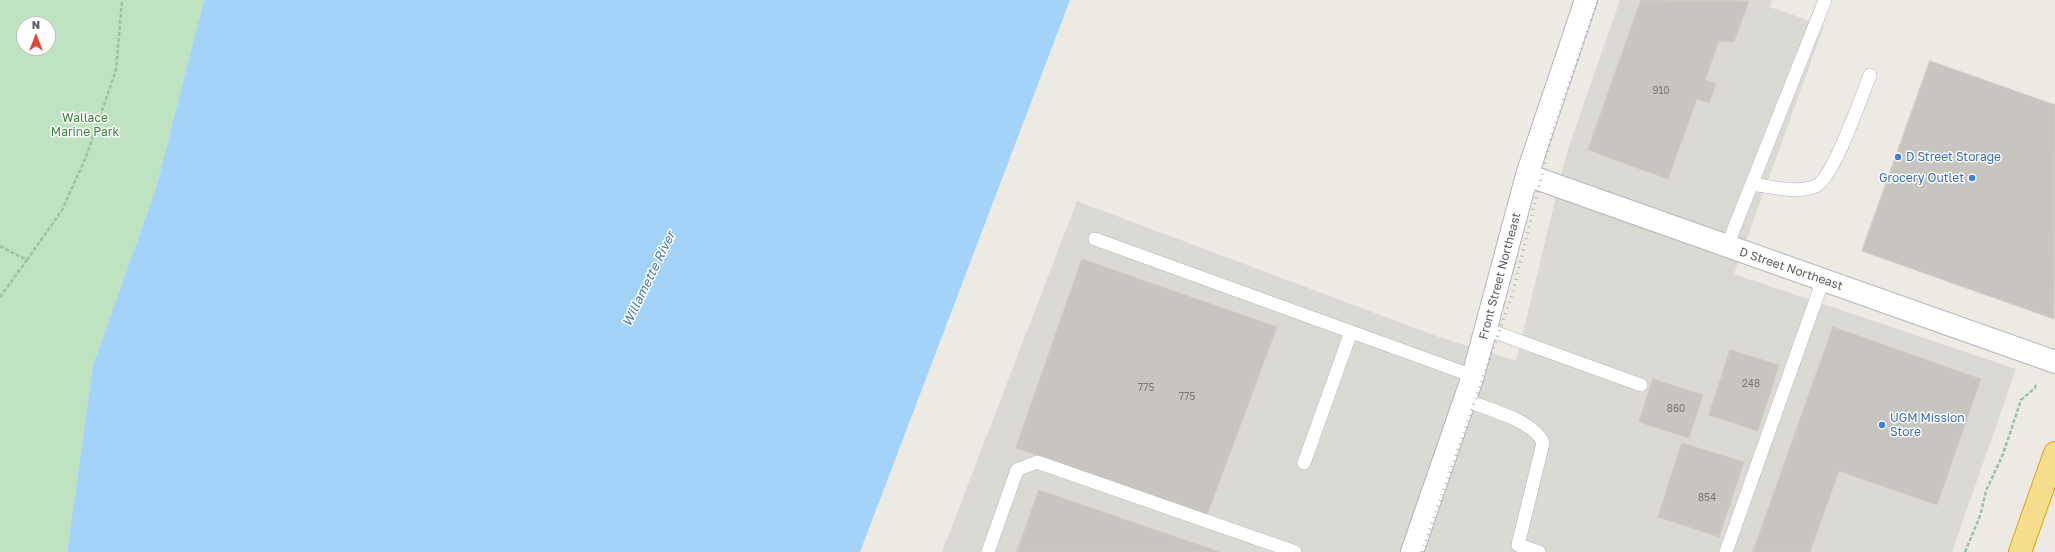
<!DOCTYPE html>
<html>
<head>
<meta charset="utf-8">
<style>
  body { margin:0 }
  #map { position:relative; width:2055px; height:552px; overflow:hidden; background:#eceae2; font-family:"Golos Text",sans-serif }
  canvas { display:block }
  .north { position:absolute; left:16px; top:16px; width:40px; height:40px; box-sizing:border-box; background:#fff; border:1px solid #bdbec0; border-radius:50%; rotate:0deg; font-size:11px; font-weight:700; line-height:16px; text-align:center; color:#5a5d62 }
  .north::after { content:''; display:block; margin:auto; width:14px; height:18px; background:#df4534; clip-path:polygon(50% 0,100% 100%,50% 72%,0 100%) }
</style>
</head>
<body>
<div id="map">
<canvas width="2055" height="552"></canvas>
<div class="north">N</div>
</div>
<script>
const g = document.querySelector('canvas').getContext('2d');
g.lineJoin = 'round';
function fillPath(path, color) {
  g.fillStyle = color;
  g.fill(path, 'evenodd');
}
function stroke(path, color, width, dash) {
  g.strokeStyle = color;
  g.lineWidth = width;
  g.lineCap = dash ? 'butt' : 'round';
  g.setLineDash(dash || []);
  g.stroke(path);
}
function label(font, color, halo, rows, align = 'center') {
  g.font = font + ' "Golos Text",sans-serif';
  g.lineWidth = 3;
  g.setLineDash([]);
  g.textBaseline = 'middle';
  g.strokeStyle = halo;
  g.fillStyle = color;
  for (const [text, x, y, turn = 0] of rows) {
    g.save();
    g.translate(x, y);
    g.rotate((+turn || 0) * Math.PI / 180);
    g.textAlign = isNaN(turn) ? turn : align;
    if (halo) g.strokeText(text, 0, 0);
    g.fillText(text, 0, 0);
    g.restore();
  }
}
fillPath(new Path2D(`
  M 1620,0 L 1772,0 L 1770,7 L 1824,26 L 1734,274 L 2016,369 L 1952,552 L 942,552 L 1077,201 L 1439,337 L 1516,361 L 1567,152 Z`), '#dbd9d4');
fillPath(new Path2D(`
  M 0,0 L 204,0 L 155,191 L 93,365 L 67,552 L 0,552 ZM 24,24 L 48,24 L 48,48 L 24,48 Z`), '#bfe3c0');
fillPath(new Path2D(`
  M 204,0 L 1070,0 L 860,552 L 67,552 L 93,365 L 155,191 Z`), '#a4d3fa');
const building = new Path2D(`
  M 1641,0 L 1749,1 L 1734,42 L 1719,41 L 1705,80 L 1716,84 L 1709,103 L 1697,99 L 1668,179 L 1588,150 Z
  M 1930,61 L 2055,105 L 2054,319 L 1862,251 Z
  M 1082,259 L 1277,327 L 1207,515 L 1016,448 Z
  M 1833,327 L 1981,379 L 1937,505 L 1839,471 L 1810,552 L 1753,552 Z
  M 1730,350 L 1779,365 L 1758,431 L 1709,415 Z
  M 1653,379 L 1703,395 L 1689,438 L 1639,422 Z
  M 1682,443 L 1744,462 L 1719,537 L 1658,517 Z
  M 1039,490 L 1220,552 L 1017,552 Z`);
fillPath(building, '#c8c4bf');
stroke(building, '#d0ccc0', 1);
const lane = new Path2D(`
  M 1752,184 C 1772,187 1796,194 1816,186 C 1833,179 1862,95 1870,75
  M 1095,239 L 1473,376
  M 1727,246 L 1825,0
  M 1486,329 L 1641,385
  M 1465,400 C 1487,409 1534,420 1543,443 L 1518,545 L 1539,552
  M 1304,463 L 1351,332
  M 988,552 L 1017,470 L 1037,462 L 1295,552
  M 1726,552 L 1823,280`);
const street = new Path2D(`
  M 1527,175 L 2055,362
  M 1412,552 L 1473,376 L 1527,175 L 1586,0`);
const highway = new Path2D(`
  M 2020,552 L 2055,453`);
stroke(lane, '#b2b4b9', 14);
stroke(street, '#b2b4b9', 24);
stroke(highway, '#e2a30c', 24);
stroke(new Path2D(`
  M 0,246 L 27,260 L 62,210 L 86,157 L 116,70 L 122,0
  M 0,297 L 27,260
  M 1965,552 L 1980,516 L 1986,491 L 2003,454 L 2021,400 L 2035,388 L 2036,383`), '#99c3a6', 2.5, [4, 2]);
stroke(lane, '#fff', 13);
stroke(street, '#fff', 22);
stroke(highway, '#f7de8e', 22);
stroke(new Path2D(`
  M 1422,552 L 1513,292 L 1552,134 L 1598,0`), '#b2b3b3', 3, [1, 5]);
for (const [x, y, r, color] of [
  [1898,157,4,"#3f7fe0"],
  [1972,178,4,"#3f7fe0"],
  [1882,425,4,"#3f7fe0"]
]) {
  const dot = new Path2D();
  dot.arc(x, y, r, 0, 2 * Math.PI);
  g.fillStyle = color;
  g.fill(dot);
  stroke(dot, '#fff', 1.5);
}
label('10px', '#767779', null, [
  ["910",1661,91],
  ["248",1751,384],
  ["775",1146,388],
  ["775",1187,397],
  ["860",1676,409],
  ["854",1707,498]
]);
label('12px', '#39823e', '#fff', [
  ["Wallace",85,118],
  ["Marine Park",85,132]
]);
label('12px', '#366cbe', '#fff', [
  ["D Street Storage",1906,157],
  ["Grocery Outlet",1964,178,"right"],
  ["UGM Mission",1890,418],
  ["Store",1890,432]
], 'left');
label('12px', '#5a5d62', '#fff', [
  ["D Street Northeast",1791,269,19],
  ["Front Street Northeast",1500,276,-75]
]);
label('italic 13px', '#4579b3', '#fff', [
  ["Willamette River",649,279,-64]
]);
</script>
</body>
</html>
